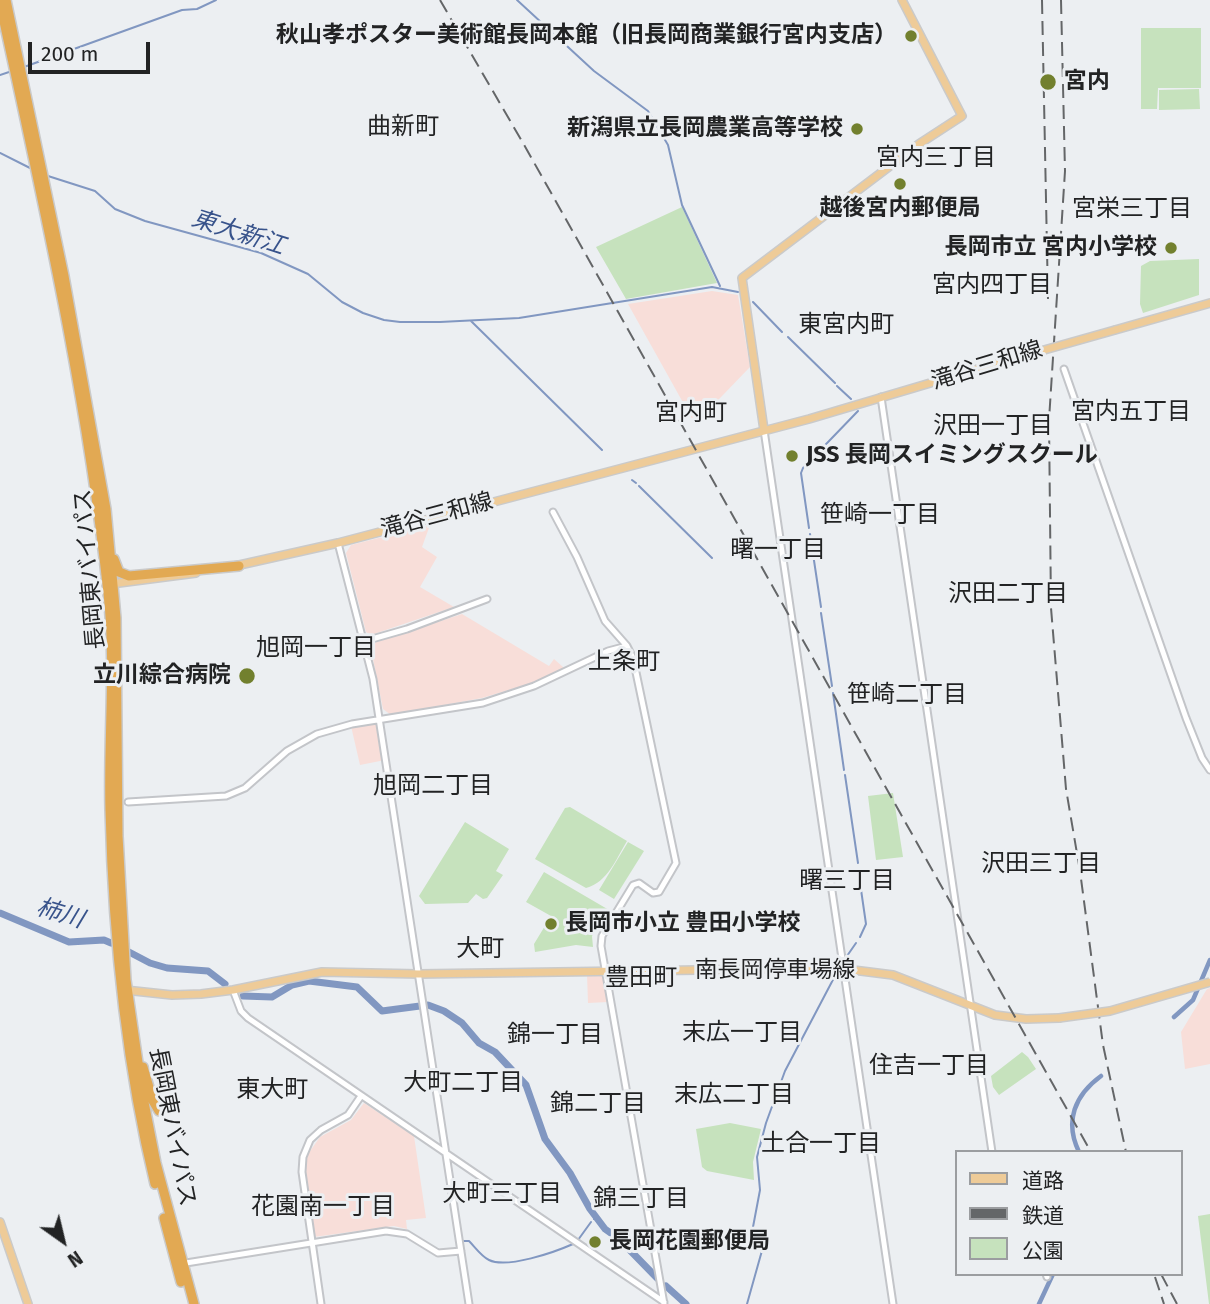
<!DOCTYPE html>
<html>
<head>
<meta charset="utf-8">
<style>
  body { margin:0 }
  #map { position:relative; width:1210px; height:1304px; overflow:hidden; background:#eceff2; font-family:"Fira Sans","Noto Sans JP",sans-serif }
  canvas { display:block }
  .legend { position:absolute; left:955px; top:1150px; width:228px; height:126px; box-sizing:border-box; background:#eceff2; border:2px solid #9b9da0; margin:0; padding:9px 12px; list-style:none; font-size:21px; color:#222324 }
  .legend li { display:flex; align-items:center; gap:14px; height:35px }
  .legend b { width:35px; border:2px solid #9b9da0 }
  .north { position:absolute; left:28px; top:1206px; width:70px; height:70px; -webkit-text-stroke:5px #eceff2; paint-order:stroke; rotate:146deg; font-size:19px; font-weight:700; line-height:28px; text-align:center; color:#222324 }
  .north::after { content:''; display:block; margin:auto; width:24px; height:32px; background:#222324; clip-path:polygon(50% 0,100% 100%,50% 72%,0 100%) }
  .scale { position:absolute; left:28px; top:42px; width:122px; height:32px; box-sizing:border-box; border:4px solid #222324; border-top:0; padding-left:9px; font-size:21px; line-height:24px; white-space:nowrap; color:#222324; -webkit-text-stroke:5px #eceff2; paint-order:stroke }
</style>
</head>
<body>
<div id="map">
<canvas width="1210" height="1304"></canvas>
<ul class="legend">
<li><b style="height:9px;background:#eecb98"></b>道路</li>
<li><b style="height:9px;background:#646668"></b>鉄道</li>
<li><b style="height:19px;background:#c6e2bd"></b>公園</li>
</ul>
<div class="north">N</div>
<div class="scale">200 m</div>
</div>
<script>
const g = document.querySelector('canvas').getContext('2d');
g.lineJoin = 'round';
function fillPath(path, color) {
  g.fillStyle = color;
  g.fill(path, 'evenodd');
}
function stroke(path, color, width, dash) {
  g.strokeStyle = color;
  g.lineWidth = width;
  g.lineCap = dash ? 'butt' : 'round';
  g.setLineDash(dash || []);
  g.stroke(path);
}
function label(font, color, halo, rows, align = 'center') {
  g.font = font + ' "Fira Sans","Noto Sans JP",sans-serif';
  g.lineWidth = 6;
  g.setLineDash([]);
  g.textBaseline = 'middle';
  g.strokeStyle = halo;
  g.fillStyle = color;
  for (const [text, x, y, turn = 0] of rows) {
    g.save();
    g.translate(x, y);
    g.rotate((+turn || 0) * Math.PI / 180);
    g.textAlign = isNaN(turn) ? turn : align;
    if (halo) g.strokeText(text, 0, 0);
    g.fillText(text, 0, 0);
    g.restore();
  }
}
fillPath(new Path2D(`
  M 712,291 L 738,295 L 750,367 L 695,424 L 628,304 Z
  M 430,525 L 422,547 L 437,557 L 420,587 L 454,607 L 371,635 L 366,632 L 346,553 L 351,545 Z
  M 462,614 L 549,666 L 554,659 L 563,667 L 563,670 L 539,681 L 482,698 L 391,715 L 383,709 L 371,649 L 374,643 Z
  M 375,722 L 379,726 L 385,760 L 360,765 L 351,726 Z
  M 587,974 L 603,974 L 608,1002 L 588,1003 Z
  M 1210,988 L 1210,1064 L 1185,1069 L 1181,1032 L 1207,989 Z
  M 364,1103 L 414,1136 L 426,1218 L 406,1220 L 407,1229 L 394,1226 L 314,1237 L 304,1169 L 308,1154 L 320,1137 L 351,1120 Z`), '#f8ded9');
fillPath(new Path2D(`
  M 1141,28 L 1201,28 L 1201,88 L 1158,88 L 1157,109 L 1141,109 Z
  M 1199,89 L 1200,109 L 1159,110 L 1159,90 Z
  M 682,207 L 717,283 L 626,299 L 596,247 Z
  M 1199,259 L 1199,295 L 1143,313 L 1140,304 L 1141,266 L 1150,261 Z
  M 893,793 L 903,857 L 876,860 L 868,796 Z
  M 570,807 L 627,841 C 616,859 608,882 586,888 L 535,859 L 565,808 Z
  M 465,822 L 509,849 L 496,871 L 503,875 L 487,898 L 483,899 L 476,894 L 468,903 L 425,904 L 419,896 Z
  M 628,842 L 644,851 L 614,899 L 599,890 Z
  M 544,872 L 609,910 L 592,936 L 593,947 L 576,945 L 535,952 L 534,944 L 551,916 L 526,902 Z
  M 1022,1052 L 1028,1057 L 1036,1069 L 999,1095 L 993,1087 L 991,1076 Z
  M 730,1123 L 761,1129 L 753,1162 L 754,1180 L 707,1171 L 702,1167 L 696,1129 Z
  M 1210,1214 L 1210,1304 L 1209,1304 L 1198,1216 Z`), '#c6e2bd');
stroke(new Path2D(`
  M 517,0 L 594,71 L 648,111 L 668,145 L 682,205 L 720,286
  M 24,67 L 182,10 L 197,9 L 216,0
  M 0,75 L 12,71
  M 0,153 L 30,168
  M 48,176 L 95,191 L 115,209 L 145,221 L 261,253 L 308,274 L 342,302 L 363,313 L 384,320 L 400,322 L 440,322 L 519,318 L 712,287 L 738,292
  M 753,302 L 782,332
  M 471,321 L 602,450
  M 788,337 L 835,383
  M 837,386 L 851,399
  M 632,480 L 636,483
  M 639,486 L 712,558
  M 809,528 L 801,473 L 803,468 L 858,411
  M 810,534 L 821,607
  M 821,613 L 832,686
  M 833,693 L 844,770
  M 845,775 L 858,863
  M 858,869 L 866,924 L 860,937
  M 847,956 L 856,943
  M 594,1219 L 596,1218
  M 578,1240 L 591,1222
  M 464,1241 L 469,1241 C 475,1247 481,1256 489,1260 C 507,1269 555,1252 573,1244
  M 747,1304 L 763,1247 L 761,1239 L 753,1227 L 760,1190 L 757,1157 L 766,1123 L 785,1071 L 836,974`), '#8197c1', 2);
stroke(new Path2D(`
  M 1174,1017 L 1193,1000 L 1210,960
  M 1079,1152 C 1064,1121 1075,1095 1101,1076
  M 1039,1304 L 1053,1274`), '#8197c1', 4.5);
stroke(new Path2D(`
  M 0,913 L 69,942 L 104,940 L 111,943
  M 129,952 L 150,963 L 167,968 L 208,971 L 225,984
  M 243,996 L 272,997 L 292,985 L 309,981 L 357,987 L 382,1011 L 420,1006
  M 428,1005 L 444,1011 L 462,1023 L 479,1043 L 495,1052 L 526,1085 L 545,1139 L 570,1173 L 590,1209 L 605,1229 L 619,1239 L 657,1278
  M 666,1286 L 686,1304`), '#8197c1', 7);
const minor = new Path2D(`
  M 1064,369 L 1186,718 L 1202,758 L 1210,770
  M 881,397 L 992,1152
  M 764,430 L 893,1304
  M 553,512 L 577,557 L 605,621 L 627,646 L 633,658 L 676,863 L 659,892 L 653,893 L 639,883 L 633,885 L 602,936 L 601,946 L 664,1304
  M 338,543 L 373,679 L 469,1304
  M 365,641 L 407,629 L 487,599
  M 128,802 L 226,796 L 245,788 L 287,751 L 317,734 L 352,724 L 483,703 L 534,686 L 608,651 L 627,646
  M 233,990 L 241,1011 L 248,1018 L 664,1302
  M 186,1263 L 386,1231 L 407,1234 L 438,1253 L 461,1251
  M 1046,1274 L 1047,1277
  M 321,1304 L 302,1172 L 303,1157 L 310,1140 L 321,1130 L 348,1115 L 361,1096`);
const major = new Path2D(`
  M 1115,330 L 1210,303
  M 764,430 L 742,278 L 919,144 L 962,116 L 902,0
  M 235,566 L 338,543 L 809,419 L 991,365
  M 111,584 L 196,573
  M 125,990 L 172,995 L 201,994 L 233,990 L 322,972 L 419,974 L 837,968 L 893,975 L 995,1015 L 1026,1019 L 1059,1018
  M 0,1222 L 28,1304`);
const highway = new Path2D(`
  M 6,0 L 64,276 L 106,509 L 116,618 L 118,836 L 126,980 L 143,1097 L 156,1163 L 194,1304
  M 0,3 C 42,198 87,395 108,593 C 116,665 108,738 110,810 C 113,936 125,1061 155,1184
  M 114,559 L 119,572 L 129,576 L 239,566
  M 143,1067 L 153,1101 L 159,1111
  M 164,1218 L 181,1282`);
stroke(minor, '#c3c5c9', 9);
stroke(major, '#cacaca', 10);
stroke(highway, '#cacaca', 12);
stroke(minor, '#fff', 5);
stroke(major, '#eecb98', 7);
stroke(highway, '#e2a953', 9);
stroke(new Path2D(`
  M 440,0 L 523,143 L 1091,1152
  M 1042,0 L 1048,299
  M 1061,0 L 1065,171 L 1049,420 L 1051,608 L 1066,789 L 1080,871 L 1103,1045 L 1126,1152
  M 1161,1274 L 1177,1304
  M 1155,1277 L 1164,1304`), '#646668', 2, [14, 7]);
const majorBridge = new Path2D(`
  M 991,365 L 1115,330
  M 1059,1018 L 1110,1011 L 1210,982`);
stroke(majorBridge, '#cacaca', 10, []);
stroke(majorBridge, '#eecb98', 7);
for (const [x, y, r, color] of [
  [911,36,7,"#72802e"],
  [1048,82,9,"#72802e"],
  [857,129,7,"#72802e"],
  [900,184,7,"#72802e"],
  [1171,248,7,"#72802e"],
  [792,456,7,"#72802e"],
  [247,676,9,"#72802e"],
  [551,924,7,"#72802e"],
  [595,1242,7,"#72802e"]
]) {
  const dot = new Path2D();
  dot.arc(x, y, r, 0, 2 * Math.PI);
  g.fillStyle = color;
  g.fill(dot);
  stroke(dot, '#eceff2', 2.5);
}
label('bold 23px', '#222324', '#eceff2', [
  ["秋山孝ポスター美術館長岡本館（旧長岡商業銀行宮内支店）",897,36],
  ["宮内",1064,82,"left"],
  ["新潟県立長岡農業高等学校",843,129],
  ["越後宮内郵便局",900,209,"center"],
  ["長岡市立 宮内小学校",1157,248],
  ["JSS 長岡スイミングスクール",806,456,"left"],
  ["立川綜合病院",231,676],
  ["長岡市小立 豊田小学校",565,924,"left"],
  ["長岡花園郵便局",609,1242,"left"]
], 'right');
label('23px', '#222324', '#eceff2', [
  ["滝谷三和線",987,366,-17],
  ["滝谷三和線",437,516,-15],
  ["長岡東バイパス",90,569,-95],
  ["南長岡停車場線",775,971],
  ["長岡東バイパス",172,1127,79]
]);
label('24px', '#222324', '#eceff2', [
  ["曲新町",403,127],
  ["宮内三丁目",936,158],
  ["宮栄三丁目",1132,209],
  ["宮内四丁目",992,285],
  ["東宮内町",846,325],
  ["宮内五丁目",1131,412],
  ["宮内町",691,413],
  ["沢田一丁目",993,426],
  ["笹崎一丁目",880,515],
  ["曙一丁目",778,550],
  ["沢田二丁目",1008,594],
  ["旭岡一丁目",316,648],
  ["上条町",624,662],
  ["笹崎二丁目",907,695],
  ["旭岡二丁目",433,786],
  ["沢田三丁目",1041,864],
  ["曙三丁目",847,881],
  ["大町",480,949],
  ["豊田町",641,978],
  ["末広一丁目",742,1033],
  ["錦一丁目",555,1035],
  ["住吉一丁目",929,1066],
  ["大町二丁目",463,1083],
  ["東大町",272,1090],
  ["末広二丁目",734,1095],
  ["錦二丁目",598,1104],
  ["土合一丁目",821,1144],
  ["大町三丁目",502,1194],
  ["錦三丁目",641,1199],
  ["花園南一丁目",323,1207]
]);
label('italic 24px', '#38538b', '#eceff2', [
  ["東大新江",238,233,18],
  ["柿川",60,914,17]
]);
</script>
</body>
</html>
